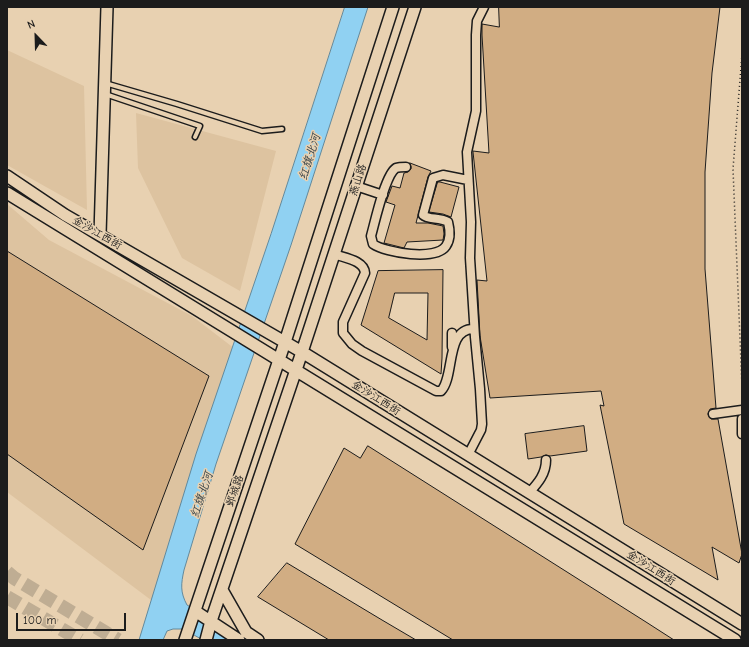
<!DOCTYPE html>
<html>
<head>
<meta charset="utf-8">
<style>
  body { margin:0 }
  #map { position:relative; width:749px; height:647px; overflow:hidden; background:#e8d1b1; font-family:"Comic Neue",sans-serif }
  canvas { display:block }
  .frame { position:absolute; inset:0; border:8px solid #1c1c1c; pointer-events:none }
  .north { position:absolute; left:16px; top:16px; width:40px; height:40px; -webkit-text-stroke:3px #e8d1b1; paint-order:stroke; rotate:337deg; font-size:11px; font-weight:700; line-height:16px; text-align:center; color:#1c1c1c }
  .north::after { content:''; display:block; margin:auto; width:14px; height:18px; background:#1c1c1c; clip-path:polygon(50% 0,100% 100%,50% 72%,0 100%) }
  .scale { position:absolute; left:16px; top:613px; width:110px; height:18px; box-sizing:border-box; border:2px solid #1c1c1c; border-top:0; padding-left:5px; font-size:12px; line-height:14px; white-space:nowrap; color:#1c1c1c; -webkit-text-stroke:3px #e8d1b1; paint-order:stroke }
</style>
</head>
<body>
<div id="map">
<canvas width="749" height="647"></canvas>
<div class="frame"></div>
<div class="north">N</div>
<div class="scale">100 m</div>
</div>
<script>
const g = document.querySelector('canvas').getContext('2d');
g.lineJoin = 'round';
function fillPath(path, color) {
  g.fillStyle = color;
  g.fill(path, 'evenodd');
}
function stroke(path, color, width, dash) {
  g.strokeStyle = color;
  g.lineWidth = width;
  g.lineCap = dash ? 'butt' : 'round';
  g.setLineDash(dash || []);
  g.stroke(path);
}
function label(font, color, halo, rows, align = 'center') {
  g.font = font + ' "Comic Neue","LXGW WenKai TC",sans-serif';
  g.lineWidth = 3;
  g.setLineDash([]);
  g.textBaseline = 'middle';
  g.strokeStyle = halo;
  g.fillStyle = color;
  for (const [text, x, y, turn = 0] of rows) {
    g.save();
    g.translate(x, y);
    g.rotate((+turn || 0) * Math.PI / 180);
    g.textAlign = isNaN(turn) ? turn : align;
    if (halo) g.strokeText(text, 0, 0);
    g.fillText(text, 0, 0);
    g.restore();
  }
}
fillPath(new Path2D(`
  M 7,50 L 84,86 L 87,210 L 7,165 Z
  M 136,113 L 276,151 L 240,291 L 182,258 L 138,168 Z
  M 7,204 L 49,240 L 192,316 L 239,352 L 155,603 L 7,492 Z`), '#ddc3a0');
const water = new Path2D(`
  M 345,7 L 368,7 L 291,245 L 216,464 L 184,570 C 181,584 180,592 187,605 L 247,640 L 203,640 L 183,629 L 173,629 L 167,631 L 163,640 L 139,640 L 196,454 L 271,234 Z`);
fillPath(water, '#90d1f2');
stroke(water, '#62899c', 1);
const building = new Path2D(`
  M 499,7 L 720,7 L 712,73 L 705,172 L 705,269 L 716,408 L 710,409 L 708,414 L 711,419 L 718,419 L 742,554 L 739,563 L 712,547 L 718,580 L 624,524 L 600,405 L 604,406 L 601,391 L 490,398 L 480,336 L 477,280 L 487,281 L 473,152 L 473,151 L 489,153 L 482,35 L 482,24 L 499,27 Z
  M 410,163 L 431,171 L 428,177 L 416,223 L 428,223 L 443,226 L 444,234 L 443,240 L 407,242 L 404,248 L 384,243 L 395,205 L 386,202 L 392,186 L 400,188 L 404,173 L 408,172 L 411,169 L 411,167 Z
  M 438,182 L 440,182 L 459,187 L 451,217 L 443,214 L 429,212 Z
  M 7,251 L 209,376 L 143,550 L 7,454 Z
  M 443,270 L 442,358 L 441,374 L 361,325 L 378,271 ZM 395,293 L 428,293 L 427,340 L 389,318 Z
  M 584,426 L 587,451 L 550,456 L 546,455 L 541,457 L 528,459 L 525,434 Z
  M 368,446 L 646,622 L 674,640 L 453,640 L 295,544 L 344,448 L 360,458 Z
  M 287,563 L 382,620 L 416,640 L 329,640 L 258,597 Z`);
fillPath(building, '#d1ad83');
stroke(building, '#1c1c1c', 1);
stroke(new Path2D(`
  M 7,572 L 14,578 L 118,640
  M 7,597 L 80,640`), '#bfad93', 14, [14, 7]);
const lane = new Path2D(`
  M 105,83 L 177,104 L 262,131 L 282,129
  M 105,94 L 200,126 L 195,137`);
const street = new Path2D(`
  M 406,167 C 402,167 399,167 396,168 C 385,175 375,222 371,236 L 373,244 C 386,253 436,261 446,246 C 451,239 450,230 448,222 C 440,217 428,220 423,215 L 433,178 L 443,175 L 468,180
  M 356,186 L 383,195
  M 334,254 C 344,258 364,260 365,273 L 343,322 L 343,333 L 352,344 L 362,351 L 436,391 L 441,391 C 455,377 445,328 474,329
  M 452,333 L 452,347
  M 713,414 L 742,410
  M 742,419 L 742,434
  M 468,455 L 481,430 L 482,424 L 480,389 L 475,337 L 470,258 L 471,222 L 467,152 L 476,111 L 476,35 L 477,21 L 484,7
  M 529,493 C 538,483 546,474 546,460`);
const secondary = new Path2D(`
  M 7,176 L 65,215 L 302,352 L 742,624
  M 7,193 L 735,640
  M 100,234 L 107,7
  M 222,590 L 246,632 L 258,640
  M 195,611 L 239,640
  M 185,640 L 285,342 L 393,7
  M 206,640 L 211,621 L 302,352 L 415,7`);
stroke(lane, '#1c1c1c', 7);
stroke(street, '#1c1c1c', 11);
stroke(secondary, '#1c1c1c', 14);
stroke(new Path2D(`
  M 742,54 L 733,169 L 742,387`), '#1c1c1c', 1.5, [1, 3]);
stroke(lane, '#e8d1b1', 4);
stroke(street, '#e8d1b1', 8);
stroke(secondary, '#e8d1b1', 11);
label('11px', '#1c1c1c', '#e8d1b1', [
  ["燕山路",358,180,-72],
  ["金沙江西街",97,233,30],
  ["金沙江西街",376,398,32],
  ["邺城路",235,491,-71],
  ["金沙江西街",651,568,32]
]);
label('italic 12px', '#334047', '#e8d1b1', [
  ["红旗北河",310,157,-73],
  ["红旗北河",202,495,-72]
]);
</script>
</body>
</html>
